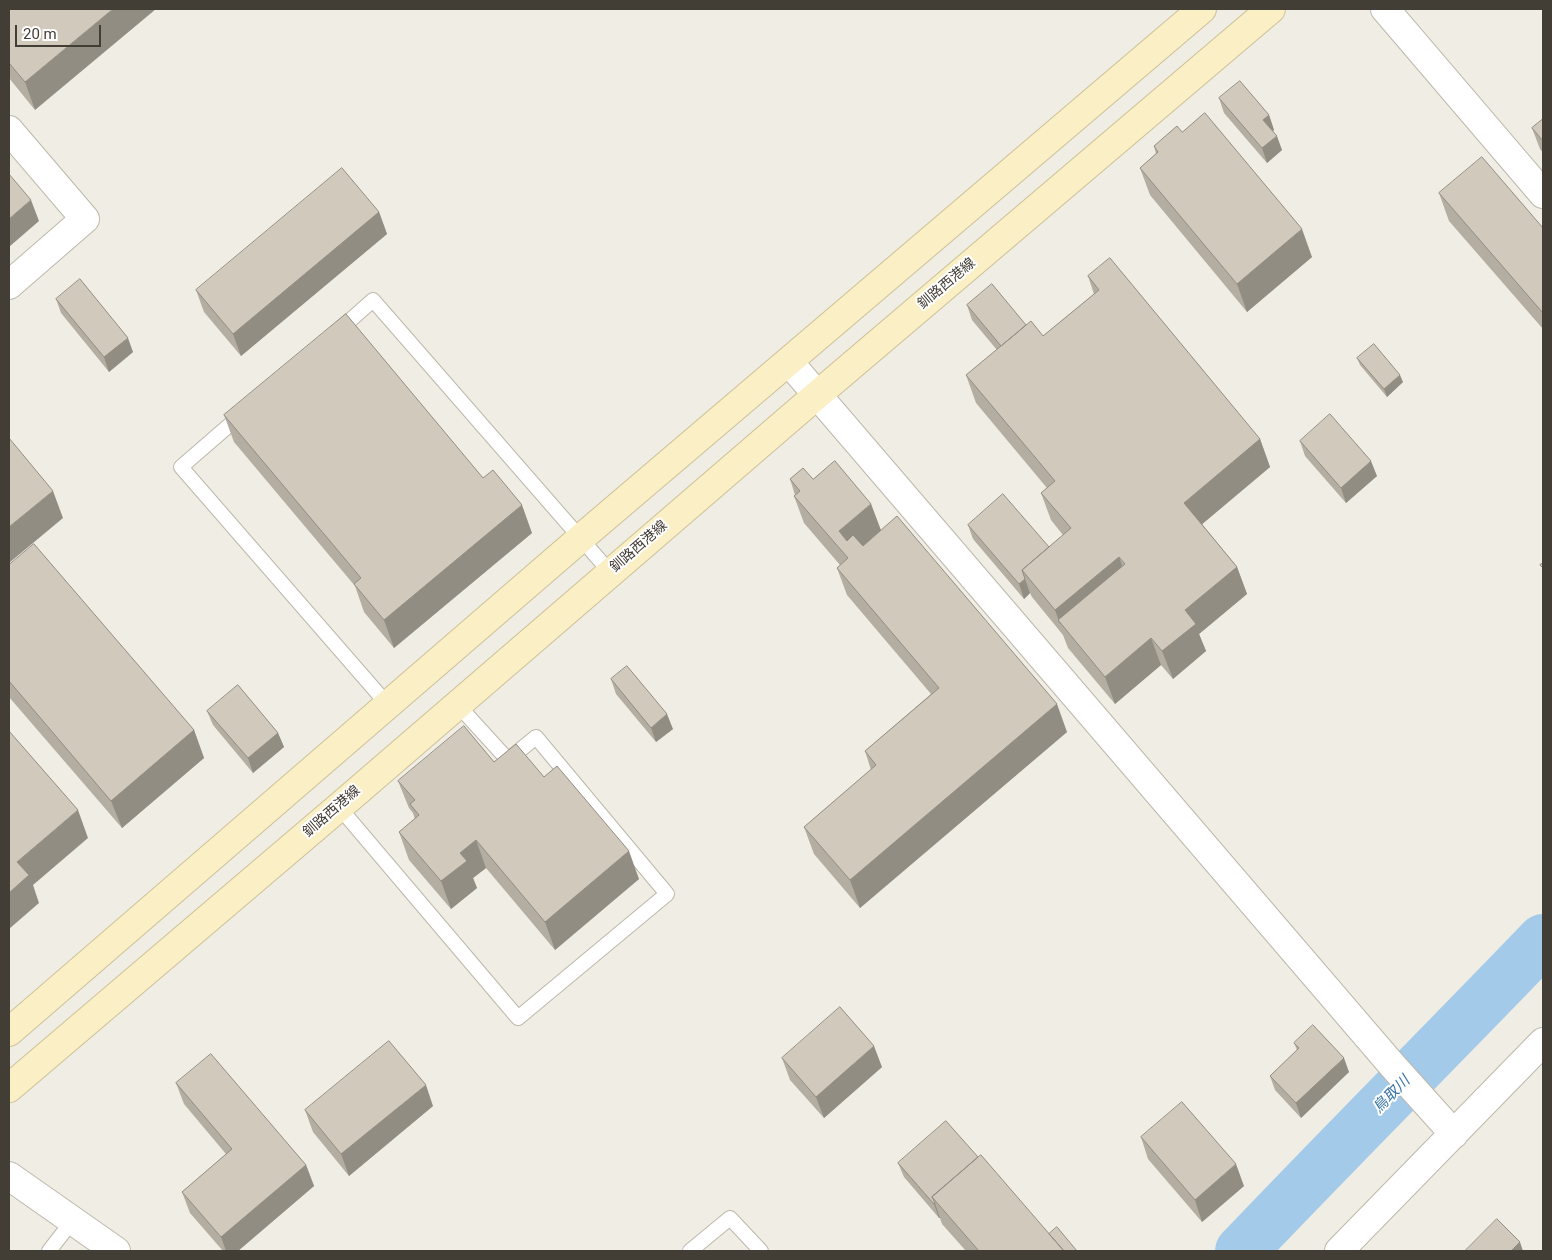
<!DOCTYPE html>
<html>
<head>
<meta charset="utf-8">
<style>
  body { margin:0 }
  #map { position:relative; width:1552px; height:1260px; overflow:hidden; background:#f0ede4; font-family:Roboto,sans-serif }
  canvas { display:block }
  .frame { position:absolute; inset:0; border:10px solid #423d35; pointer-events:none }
  .scale { position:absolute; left:15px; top:25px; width:86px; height:22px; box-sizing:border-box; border:2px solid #423d35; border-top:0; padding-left:6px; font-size:15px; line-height:18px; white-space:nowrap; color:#423d35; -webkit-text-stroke:4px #fff; paint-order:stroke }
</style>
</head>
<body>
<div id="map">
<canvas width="1552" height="1260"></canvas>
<div class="frame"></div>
<div class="scale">20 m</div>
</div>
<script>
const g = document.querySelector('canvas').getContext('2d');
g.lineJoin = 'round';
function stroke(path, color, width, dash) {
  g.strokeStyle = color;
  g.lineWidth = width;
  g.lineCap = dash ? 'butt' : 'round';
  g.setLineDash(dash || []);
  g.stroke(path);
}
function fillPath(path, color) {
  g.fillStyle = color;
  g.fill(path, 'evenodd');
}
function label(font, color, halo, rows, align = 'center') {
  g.font = font + ' Roboto,"Noto Sans JP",sans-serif';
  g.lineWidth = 4;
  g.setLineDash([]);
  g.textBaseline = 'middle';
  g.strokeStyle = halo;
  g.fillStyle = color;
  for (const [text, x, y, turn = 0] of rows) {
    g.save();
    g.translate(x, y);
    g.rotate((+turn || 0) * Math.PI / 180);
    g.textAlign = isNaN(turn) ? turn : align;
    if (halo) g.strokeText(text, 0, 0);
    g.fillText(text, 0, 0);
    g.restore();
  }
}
stroke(new Path2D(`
  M 1241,1251 C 1341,1146 1443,1044 1543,940`), '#a4cae9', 52);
const service = new Path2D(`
  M 337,332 L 373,300 L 610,572
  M 241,415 L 181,467 L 388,705
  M 339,807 L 518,1018 L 667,894 L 536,737 L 508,760 L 457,704
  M 49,1251 L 73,1220
  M 690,1251 L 730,1218 L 761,1251`);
const minor = new Path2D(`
  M 1385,9 L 1543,194
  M 789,362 L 1392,1065 L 1454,1134
  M 9,1176 L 116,1251
  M 1339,1251 L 1543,1042`);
const tertiary = new Path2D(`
  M 9,130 L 85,219 L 9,285`);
const secondary = new Path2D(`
  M 9,1032 L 581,538 L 1202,9
  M 9,1088 L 339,807 L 817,395 L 1271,9`);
stroke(service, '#beb8ab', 16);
stroke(minor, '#beb8ab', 30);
stroke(tertiary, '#beb8ab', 30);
stroke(secondary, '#cdc197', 30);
stroke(service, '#fff', 14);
stroke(minor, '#fff', 28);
stroke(tertiary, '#fff', 28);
stroke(secondary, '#faefc5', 28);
fillPath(new Path2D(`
  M 9,9 L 35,110 L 9,78 Z
  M 1219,98 L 1269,115 L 1274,130 L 1273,131 L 1282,150 L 1267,163 L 1224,113 Z
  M 1543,119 L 1543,153 L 1540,149 L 1532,128 Z
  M 1182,132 L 1312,257 L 1247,312 L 1150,195 L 1140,168 L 1156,154 L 1154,146 Z
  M 1439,193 L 1543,228 L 1543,329 L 1449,221 Z
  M 379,212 L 387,234 L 241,356 L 204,312 L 196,290 Z
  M 1088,276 L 1260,439 L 1270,467 L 1202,524 L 1237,567 L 1247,594 L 1199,634 L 1206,651 L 1173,679 L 1161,665 L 1115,704 L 1068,648 L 1063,635 L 1032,597 L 1030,593 L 1024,599 L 973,539 L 968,525 L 1049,547 L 1063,535 L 1051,520 L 1041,493 L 1047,488 L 976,403 L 966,375 L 997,350 L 972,320 L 967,305 L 1026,325 L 1043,336 L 1094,294 Z
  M 56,299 L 133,352 L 109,372 L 61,313 Z
  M 1357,358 L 1403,382 L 1387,397 L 1360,365 Z
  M 224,415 L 483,478 L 532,533 L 394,648 L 364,612 L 355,586 L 234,442 Z
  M 1300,441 L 1377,476 L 1346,503 L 1305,456 Z
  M 790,479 L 813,479 L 871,504 L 881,530 L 1067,732 L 860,908 L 814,854 L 804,827 L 871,770 L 865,751 L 931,694 L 847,595 L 837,568 L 840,565 L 804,523 L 794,496 L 795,495 Z
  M 9,565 L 194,730 L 204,758 L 122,828 L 9,697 Z
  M 611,679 L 673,729 L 656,742 L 616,694 Z
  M 207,711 L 278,733 L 284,747 L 253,773 L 213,725 Z
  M 494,762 L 544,777 L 639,879 L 555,950 L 486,868 L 473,878 L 477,888 L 451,909 L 409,860 L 399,832 L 415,819 L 413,813 L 409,808 L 398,781 Z
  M 1294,1043 L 1349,1072 L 1301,1118 L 1275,1090 L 1270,1076 L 1297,1050 Z
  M 782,1058 L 882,1067 L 824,1118 L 790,1080 Z
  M 176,1083 L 306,1165 L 314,1186 L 238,1251 L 223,1251 L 190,1213 L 182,1192 L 226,1154 L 184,1104 Z
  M 433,1106 L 349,1176 L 313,1132 L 305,1110 Z
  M 1141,1137 L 1244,1186 L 1202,1222 L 1148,1159 Z
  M 978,1157 L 1049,1234 L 1077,1251 L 966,1251 L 942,1224 L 940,1218 L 939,1218 L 904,1177 L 898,1163 Z`), '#b4ada1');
fillPath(new Path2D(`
  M 113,9 L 156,9 L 35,110 L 25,82 Z
  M 1269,115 L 1274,130 L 1269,134 L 1263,120 Z
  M 1277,136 L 1282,150 L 1267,163 L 1262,148 Z
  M 31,200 L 39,221 L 9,247 L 9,219 Z
  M 379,212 L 387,234 L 241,356 L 233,334 Z
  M 1302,229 L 1312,257 L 1247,312 L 1237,284 Z
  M 128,338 L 133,352 L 109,372 L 104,357 Z
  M 1400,375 L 1403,382 L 1387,397 L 1384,389 Z
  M 1260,439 L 1270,467 L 1194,531 L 1184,503 Z
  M 1371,461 L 1377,476 L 1346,503 L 1341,488 Z
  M 53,491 L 63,518 L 9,563 L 9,527 Z
  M 871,504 L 881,531 L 849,558 L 839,531 Z
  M 522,505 L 532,533 L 394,648 L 384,620 Z
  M 1119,557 L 1129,585 L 1060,624 L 1055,610 Z
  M 1237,567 L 1247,594 L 1199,634 L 1206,651 L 1173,679 L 1162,651 L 1185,610 Z
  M 1025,579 L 1030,593 L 1024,599 L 1019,584 Z
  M 1151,638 L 1161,665 L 1115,704 L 1105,677 Z
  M 1057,704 L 1067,732 L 860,908 L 850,880 Z
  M 667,714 L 673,729 L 656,742 L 651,728 Z
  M 194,730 L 204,758 L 122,828 L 111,801 Z
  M 278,733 L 284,747 L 253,773 L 248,758 Z
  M 78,810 L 88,838 L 33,885 L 39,903 L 9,929 L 9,893 L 17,862 Z
  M 476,840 L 486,868 L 473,878 L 477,888 L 451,909 L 441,881 L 460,853 Z
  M 629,851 L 639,879 L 555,950 L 545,922 Z
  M 874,1046 L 882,1067 L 824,1118 L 816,1097 Z
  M 1344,1058 L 1349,1072 L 1301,1118 L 1296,1103 Z
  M 426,1085 L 433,1106 L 349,1176 L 341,1154 Z
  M 1236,1164 L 1244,1186 L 1202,1222 L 1195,1200 Z
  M 306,1165 L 314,1186 L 238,1251 L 226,1251 L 221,1237 Z
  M 935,1203 L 940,1218 L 939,1218 L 934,1204 Z
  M 1520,1242 L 1523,1251 L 1511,1251 Z`), '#928d83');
const building = new Path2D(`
  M 9,9 L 113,9 L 25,82 L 9,63 Z
  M 1240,81 L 1269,115 L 1263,120 L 1277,136 L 1262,148 L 1219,98 Z
  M 1205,113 L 1302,229 L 1237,284 L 1140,168 L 1158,152 L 1154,146 L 1177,126 L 1182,132 Z
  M 1543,119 L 1543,141 L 1532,128 Z
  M 1482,157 L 1543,228 L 1543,313 L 1439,193 Z
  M 342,168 L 379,212 L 233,334 L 196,290 Z
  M 9,174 L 31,200 L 9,219 Z
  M 1110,258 L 1260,439 L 1184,503 L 1237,567 L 1185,610 L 1196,624 L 1162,651 L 1151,638 L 1105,677 L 1058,620 L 1125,564 L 1119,557 L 1055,610 L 1022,570 L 1071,528 L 1041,493 L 1055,481 L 966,375 L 1031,321 L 1043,336 L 1099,290 L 1088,276 Z
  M 80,279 L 128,338 L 104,357 L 56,299 Z
  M 992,284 L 1026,325 L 1001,346 L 967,305 Z
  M 346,314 L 483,478 L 493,470 L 522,505 L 384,620 L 354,584 L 361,578 L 224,415 Z
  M 1374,344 L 1400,375 L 1384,389 L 1357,358 Z
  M 1330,414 L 1371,461 L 1341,488 L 1300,441 Z
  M 9,438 L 53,491 L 9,527 Z
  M 835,461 L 871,504 L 839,531 L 847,541 L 853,535 L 863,546 L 897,516 L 1057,704 L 850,880 L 804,827 L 876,765 L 865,751 L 939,688 L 837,568 L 848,558 L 794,496 L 800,491 L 790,479 L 803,468 L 813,479 Z
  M 1003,494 L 1049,547 L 1022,570 L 1025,579 L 1019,584 L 968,525 Z
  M 34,544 L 194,730 L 111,801 L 9,681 L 9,565 Z
  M 1543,563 L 1543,568 L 1540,565 Z
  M 627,666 L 667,714 L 651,728 L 611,679 Z
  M 238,685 L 278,733 L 248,758 L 207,711 Z
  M 464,726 L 494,762 L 516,744 L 544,777 L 557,766 L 629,851 L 545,922 L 476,840 L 460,853 L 467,861 L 441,881 L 399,832 L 419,815 L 410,804 L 415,800 L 398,781 Z
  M 9,731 L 78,810 L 17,862 L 29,875 L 9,893 Z
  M 840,1007 L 874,1046 L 816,1097 L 782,1058 Z
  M 1313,1025 L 1344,1058 L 1296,1103 L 1270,1076 L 1299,1048 L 1294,1043 Z
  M 389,1041 L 426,1085 L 341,1154 L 305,1110 Z
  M 211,1054 L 306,1165 L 221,1237 L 182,1192 L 232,1149 L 176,1083 Z
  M 1182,1102 L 1236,1164 L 1195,1200 L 1141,1137 Z
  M 946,1121 L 978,1157 L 932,1197 L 935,1203 L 934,1204 L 898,1163 Z
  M 981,1155 L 1064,1251 L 979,1251 L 932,1197 Z
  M 1497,1219 L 1520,1242 L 1511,1251 L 1465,1251 Z
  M 1057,1227 L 1077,1251 L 1064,1251 L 1049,1234 Z`);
fillPath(building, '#d1c9bb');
stroke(building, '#928d83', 1);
label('14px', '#423d35', '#fff', [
  ["釧路西港線",947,284,-40],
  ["釧路西港線",639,547,-41],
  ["釧路西港線",332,812,-41]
]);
label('italic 15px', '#3772a4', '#fff', [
  ["鳥取川",1392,1095,-46]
]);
</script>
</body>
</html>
